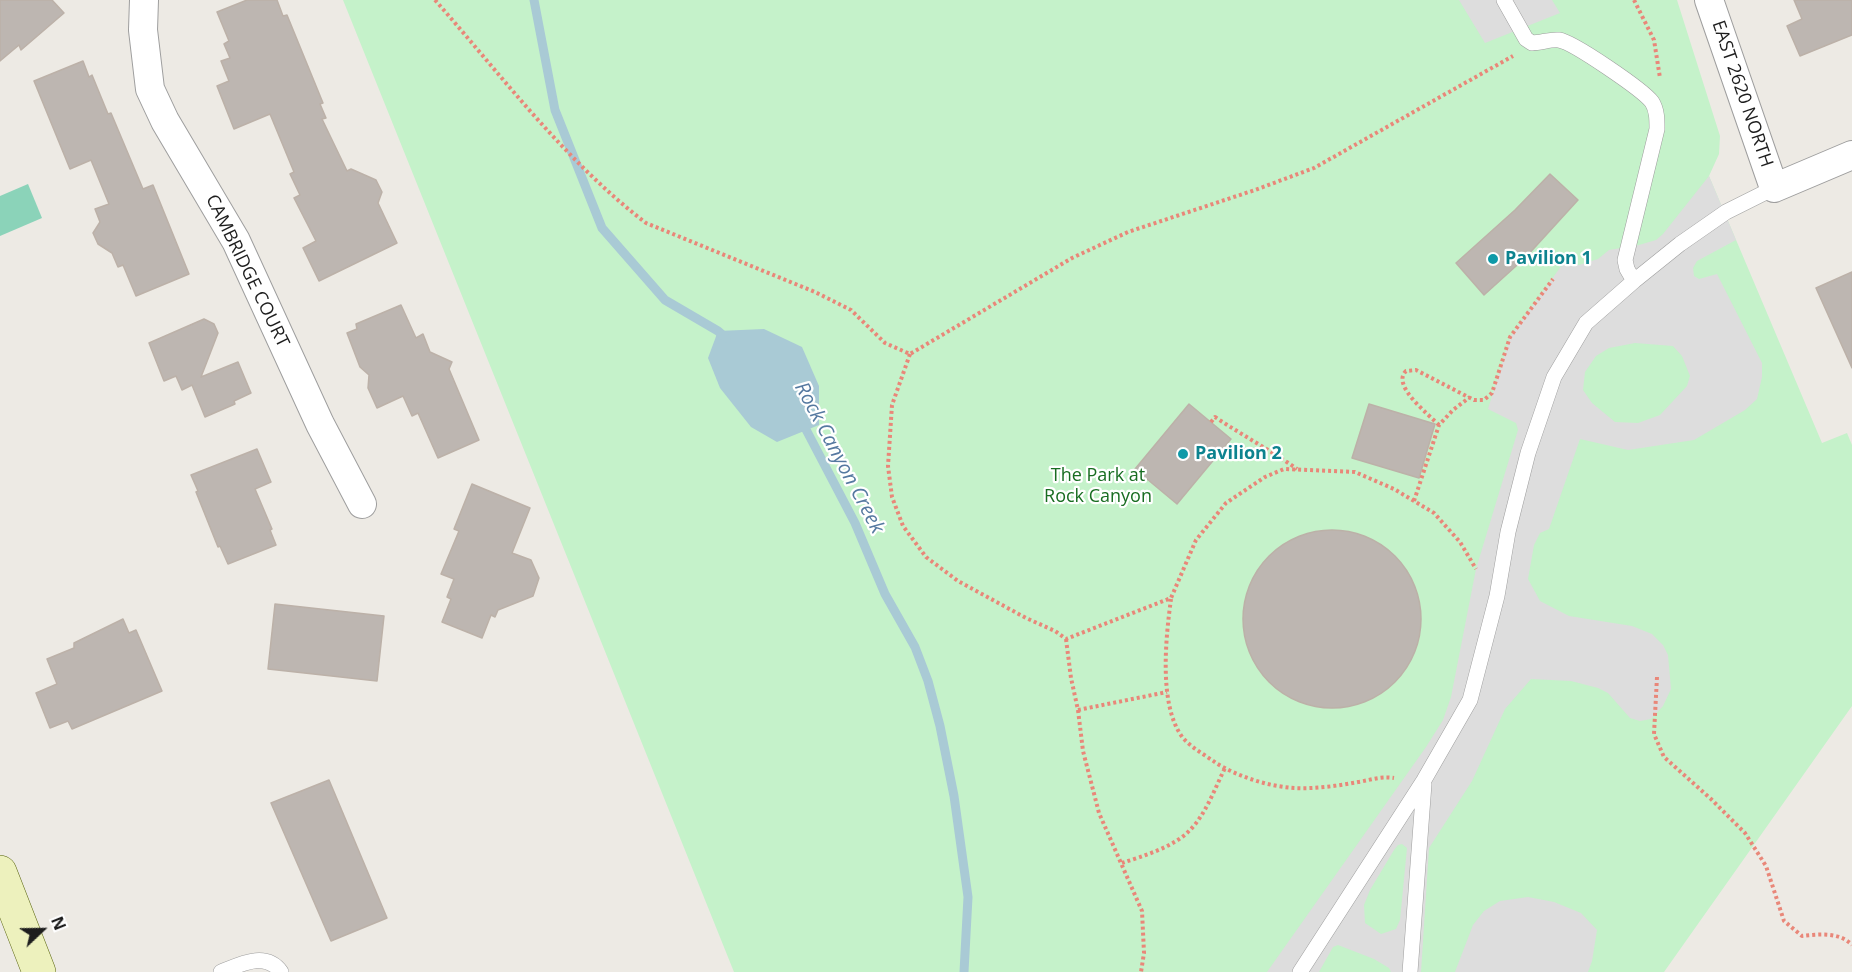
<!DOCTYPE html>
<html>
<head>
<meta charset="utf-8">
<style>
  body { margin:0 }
  #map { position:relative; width:1852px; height:972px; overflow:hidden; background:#edeae4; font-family:"Open Sans",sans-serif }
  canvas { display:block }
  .north { position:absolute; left:12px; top:900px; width:60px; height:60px; -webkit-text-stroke:4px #fff; paint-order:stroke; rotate:68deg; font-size:16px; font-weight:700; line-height:24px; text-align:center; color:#1d1d1d }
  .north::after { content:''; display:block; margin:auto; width:21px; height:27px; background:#1d1d1d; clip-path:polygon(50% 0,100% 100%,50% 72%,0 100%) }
</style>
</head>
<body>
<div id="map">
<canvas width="1852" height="972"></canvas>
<div class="north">N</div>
</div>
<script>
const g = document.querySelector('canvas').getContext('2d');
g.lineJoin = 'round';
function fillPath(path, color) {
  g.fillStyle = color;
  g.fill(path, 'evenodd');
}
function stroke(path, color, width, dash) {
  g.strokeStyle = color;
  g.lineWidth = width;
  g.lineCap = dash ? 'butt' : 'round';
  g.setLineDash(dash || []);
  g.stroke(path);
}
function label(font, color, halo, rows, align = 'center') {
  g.font = font + ' "Open Sans",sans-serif';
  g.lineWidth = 4.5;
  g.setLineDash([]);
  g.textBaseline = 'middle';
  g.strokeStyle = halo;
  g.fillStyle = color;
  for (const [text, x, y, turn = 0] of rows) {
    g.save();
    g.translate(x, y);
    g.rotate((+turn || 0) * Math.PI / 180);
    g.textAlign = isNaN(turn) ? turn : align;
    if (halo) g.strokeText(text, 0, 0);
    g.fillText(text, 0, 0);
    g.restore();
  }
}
fillPath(new Path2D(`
  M 343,0 L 1677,0 L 1720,136 L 1719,154 L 1709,176 L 1822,443 L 1847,433 L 1852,445 L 1852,706 L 1664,972 L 734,972 Z`), '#c5f2ca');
fillPath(new Path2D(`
  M 28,184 L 42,218 L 0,236 L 0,196 Z`), '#8bd3b9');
fillPath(new Path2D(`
  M 1459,0 L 1552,0 L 1560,13 L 1485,43 Z
  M 1709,176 L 1736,240 L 1697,261 L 1693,268 L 1694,276 L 1699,279 L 1717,274 L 1762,363 L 1762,377 L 1757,399 L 1745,410 L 1694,440 L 1628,450 L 1580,439 L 1549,529 L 1540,533 L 1534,545 L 1528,579 L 1540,601 L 1569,616 L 1632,626 L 1652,634 L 1663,645 L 1668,655 L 1671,689 L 1663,706 L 1651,719 L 1640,721 L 1630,718 L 1608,693 L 1598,688 L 1571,681 L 1531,679 L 1505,709 L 1472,781 L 1429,848 L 1421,972 L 1391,972 L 1389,968 L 1374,959 L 1338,945 L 1333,947 L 1319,972 L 1267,972 L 1426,747 L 1443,720 L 1451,697 L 1476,569 L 1518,430 L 1516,423 L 1488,409 L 1510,337 L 1562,265 L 1579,265 L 1598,259 L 1609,250 L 1639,245 L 1656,240 L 1663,234 ZM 1635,343 L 1673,346 L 1682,356 L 1690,376 L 1687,386 L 1660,415 L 1638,423 L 1615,422 L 1592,403 L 1583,390 L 1585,372 L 1596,356 L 1609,348 ZM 1402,844 L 1407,848 L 1400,920 L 1396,929 L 1381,934 L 1365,923 L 1364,905 L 1370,890 L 1394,850 L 1398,845 Z
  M 1528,897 L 1554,902 L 1581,913 L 1597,930 L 1592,961 L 1588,972 L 1455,972 L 1473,925 L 1484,911 L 1500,901 Z`), '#ddd');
fillPath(new Path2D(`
  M 764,329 L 802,347 L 819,386 L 819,425 L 777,442 L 751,427 L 720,388 L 708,358 L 718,331 Z`), '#a9cad5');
stroke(new Path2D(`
  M 534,0 L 555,110 L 602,228 L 665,300 L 718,331 L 726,338
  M 801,420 L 855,523 L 885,594 L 915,647 L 928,681 L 940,726 L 954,796 L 968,897 L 964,972`), '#a9cad5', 9);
const building = new Path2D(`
  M 0,0 L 52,0 L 64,13 L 21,50 L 19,45 L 0,61 Z
  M 247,0 L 277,0 L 283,16 L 287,15 L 323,103 L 320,104 L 326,118 L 322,119 L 347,171 L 351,169 L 376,180 L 382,192 L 378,203 L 397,243 L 319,281 L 303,248 L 316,241 L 294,198 L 300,195 L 290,174 L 294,172 L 270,114 L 234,129 L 217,86 L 229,81 L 221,61 L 230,58 L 224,44 L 229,41 L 217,12 Z
  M 1794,0 L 1852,0 L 1852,35 L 1800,56 L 1787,26 L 1802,19 Z
  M 83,61 L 89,77 L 92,75 L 108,114 L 111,113 L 143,189 L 153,185 L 189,274 L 136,296 L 123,265 L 118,267 L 112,253 L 98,244 L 93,233 L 100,222 L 95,209 L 109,204 L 91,160 L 70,169 L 34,81 Z
  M 1550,174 L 1578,200 L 1526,257 L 1484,295 L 1456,263 L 1515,210 Z
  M 1852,272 L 1852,368 L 1816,288 Z
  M 401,305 L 416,338 L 423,334 L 430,352 L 452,362 L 449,369 L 479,440 L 438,458 L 418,413 L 412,416 L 403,396 L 377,408 L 368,388 L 369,375 L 360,367 L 347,333 L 357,329 L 356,324 Z
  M 204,319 L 214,324 L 218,333 L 201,377 L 238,362 L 251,393 L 234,401 L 235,404 L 205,417 L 192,385 L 182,390 L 176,376 L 164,381 L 149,343 Z
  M 1189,404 L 1231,439 L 1177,504 L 1135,469 Z
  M 1369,404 L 1435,424 L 1419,478 L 1352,458 Z
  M 257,449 L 271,482 L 255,489 L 272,529 L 270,530 L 276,545 L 228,564 L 220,546 L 218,547 L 196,492 L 198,491 L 191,475 Z
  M 472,484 L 530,508 L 512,553 L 531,560 L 539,578 L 533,596 L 498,610 L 495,617 L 491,615 L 482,638 L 442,622 L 451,599 L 447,597 L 454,579 L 441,574 L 459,531 L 454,529 Z
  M1243 619a89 89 0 1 1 178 0a89 89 0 1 1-178 0Z
  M 275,604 L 384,616 L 377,681 L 268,669 Z
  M 123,619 L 129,633 L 136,630 L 162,691 L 72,729 L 68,721 L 50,728 L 36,693 L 57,684 L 47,659 L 74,648 L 74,643 Z
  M 329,780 L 387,918 L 331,941 L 271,803 Z`);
fillPath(building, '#bdb6b1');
stroke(building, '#bcb1a8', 1.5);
const lane = new Path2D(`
  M 1504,0 L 1526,39 L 1532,43 C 1541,43 1550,39 1559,40 C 1573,42 1643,90 1652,102 C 1657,110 1657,119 1657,129 L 1625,260 L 1627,269 L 1634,281
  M 221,972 C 241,964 266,951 281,972
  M 1300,972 L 1424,780 L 1470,700 L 1497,596 L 1508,532 L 1528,453 L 1554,377 L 1586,323 L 1634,281 L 1680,244 L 1726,212 L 1774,188
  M 1410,972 L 1424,784`);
const street = new Path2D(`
  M 144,0 L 143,30 L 150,89 L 165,121 L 236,241 L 320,424 L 362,504
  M 1709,0 L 1774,188 L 1852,155`);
const secondary = new Path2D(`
  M 0,872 L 39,972`);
stroke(lane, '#9e9e9e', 16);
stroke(street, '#9e9e9e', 30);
stroke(secondary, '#5b6611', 34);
stroke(new Path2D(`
  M 435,0 C 502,76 565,161 646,223 L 815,292 L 851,310 L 885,343 L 910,354 L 1072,258 L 1128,232 L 1255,190 L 1314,168 L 1513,56
  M 1634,0 L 1654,40 L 1660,78
  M 910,354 L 892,405 L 888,466 L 892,497 L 903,526 L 926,557 L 958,581 L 1026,618 L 1055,631 L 1066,639 L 1171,598 L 1196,540 L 1226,503 L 1265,477 L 1284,469 L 1355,472 L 1394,489 L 1434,513 L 1460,542 L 1476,569
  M 1211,422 L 1215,417 C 1242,435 1270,450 1297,469
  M 1439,425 C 1428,414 1391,385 1406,371 L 1416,370 L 1474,400 L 1484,400 L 1492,393 L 1510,337 L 1553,279
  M 1414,501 L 1439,425 L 1453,410 L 1470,397
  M 1171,599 C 1166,636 1158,706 1183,738 C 1192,748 1205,755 1216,763 C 1239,777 1267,786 1294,788 C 1315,789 1337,786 1358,782 C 1371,780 1380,776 1394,778
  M 1066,639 L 1071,678 L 1078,710 L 1167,692
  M 1657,677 L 1654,734 L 1664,757 L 1711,799 L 1745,833 L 1766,866 L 1784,921 L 1802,936 C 1819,934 1840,932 1852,945
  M 1078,710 L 1083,751 L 1099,813 L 1142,911 L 1144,953 L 1141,972
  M 1122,863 C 1143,856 1174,847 1190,830 C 1206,814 1215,788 1225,768`), '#e98779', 4, [3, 3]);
stroke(lane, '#fff', 15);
stroke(street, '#fff', 28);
stroke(secondary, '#edf1bd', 33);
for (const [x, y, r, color] of [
  [1493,259,6,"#0f9aa8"],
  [1183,454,6,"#0f9aa8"]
]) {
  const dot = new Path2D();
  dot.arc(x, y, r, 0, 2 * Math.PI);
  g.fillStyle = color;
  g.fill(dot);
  stroke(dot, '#fff', 2);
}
label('18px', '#1d1d1d', '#fff', [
  ["EAST 2620 NORTH",1742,94,71],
  ["CAMBRIDGE COURT",247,271,64]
]);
label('bold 18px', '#0d838f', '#fff', [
  ["Pavilion 1",1505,259],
  ["Pavilion 2",1195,454]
], 'left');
label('18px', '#186d21', '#fff', [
  ["The Park at",1098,476],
  ["Rock Canyon",1098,497]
]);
label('italic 20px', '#5579a0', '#fff', [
  ["Rock Canyon Creek",839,458,62]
]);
</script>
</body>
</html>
